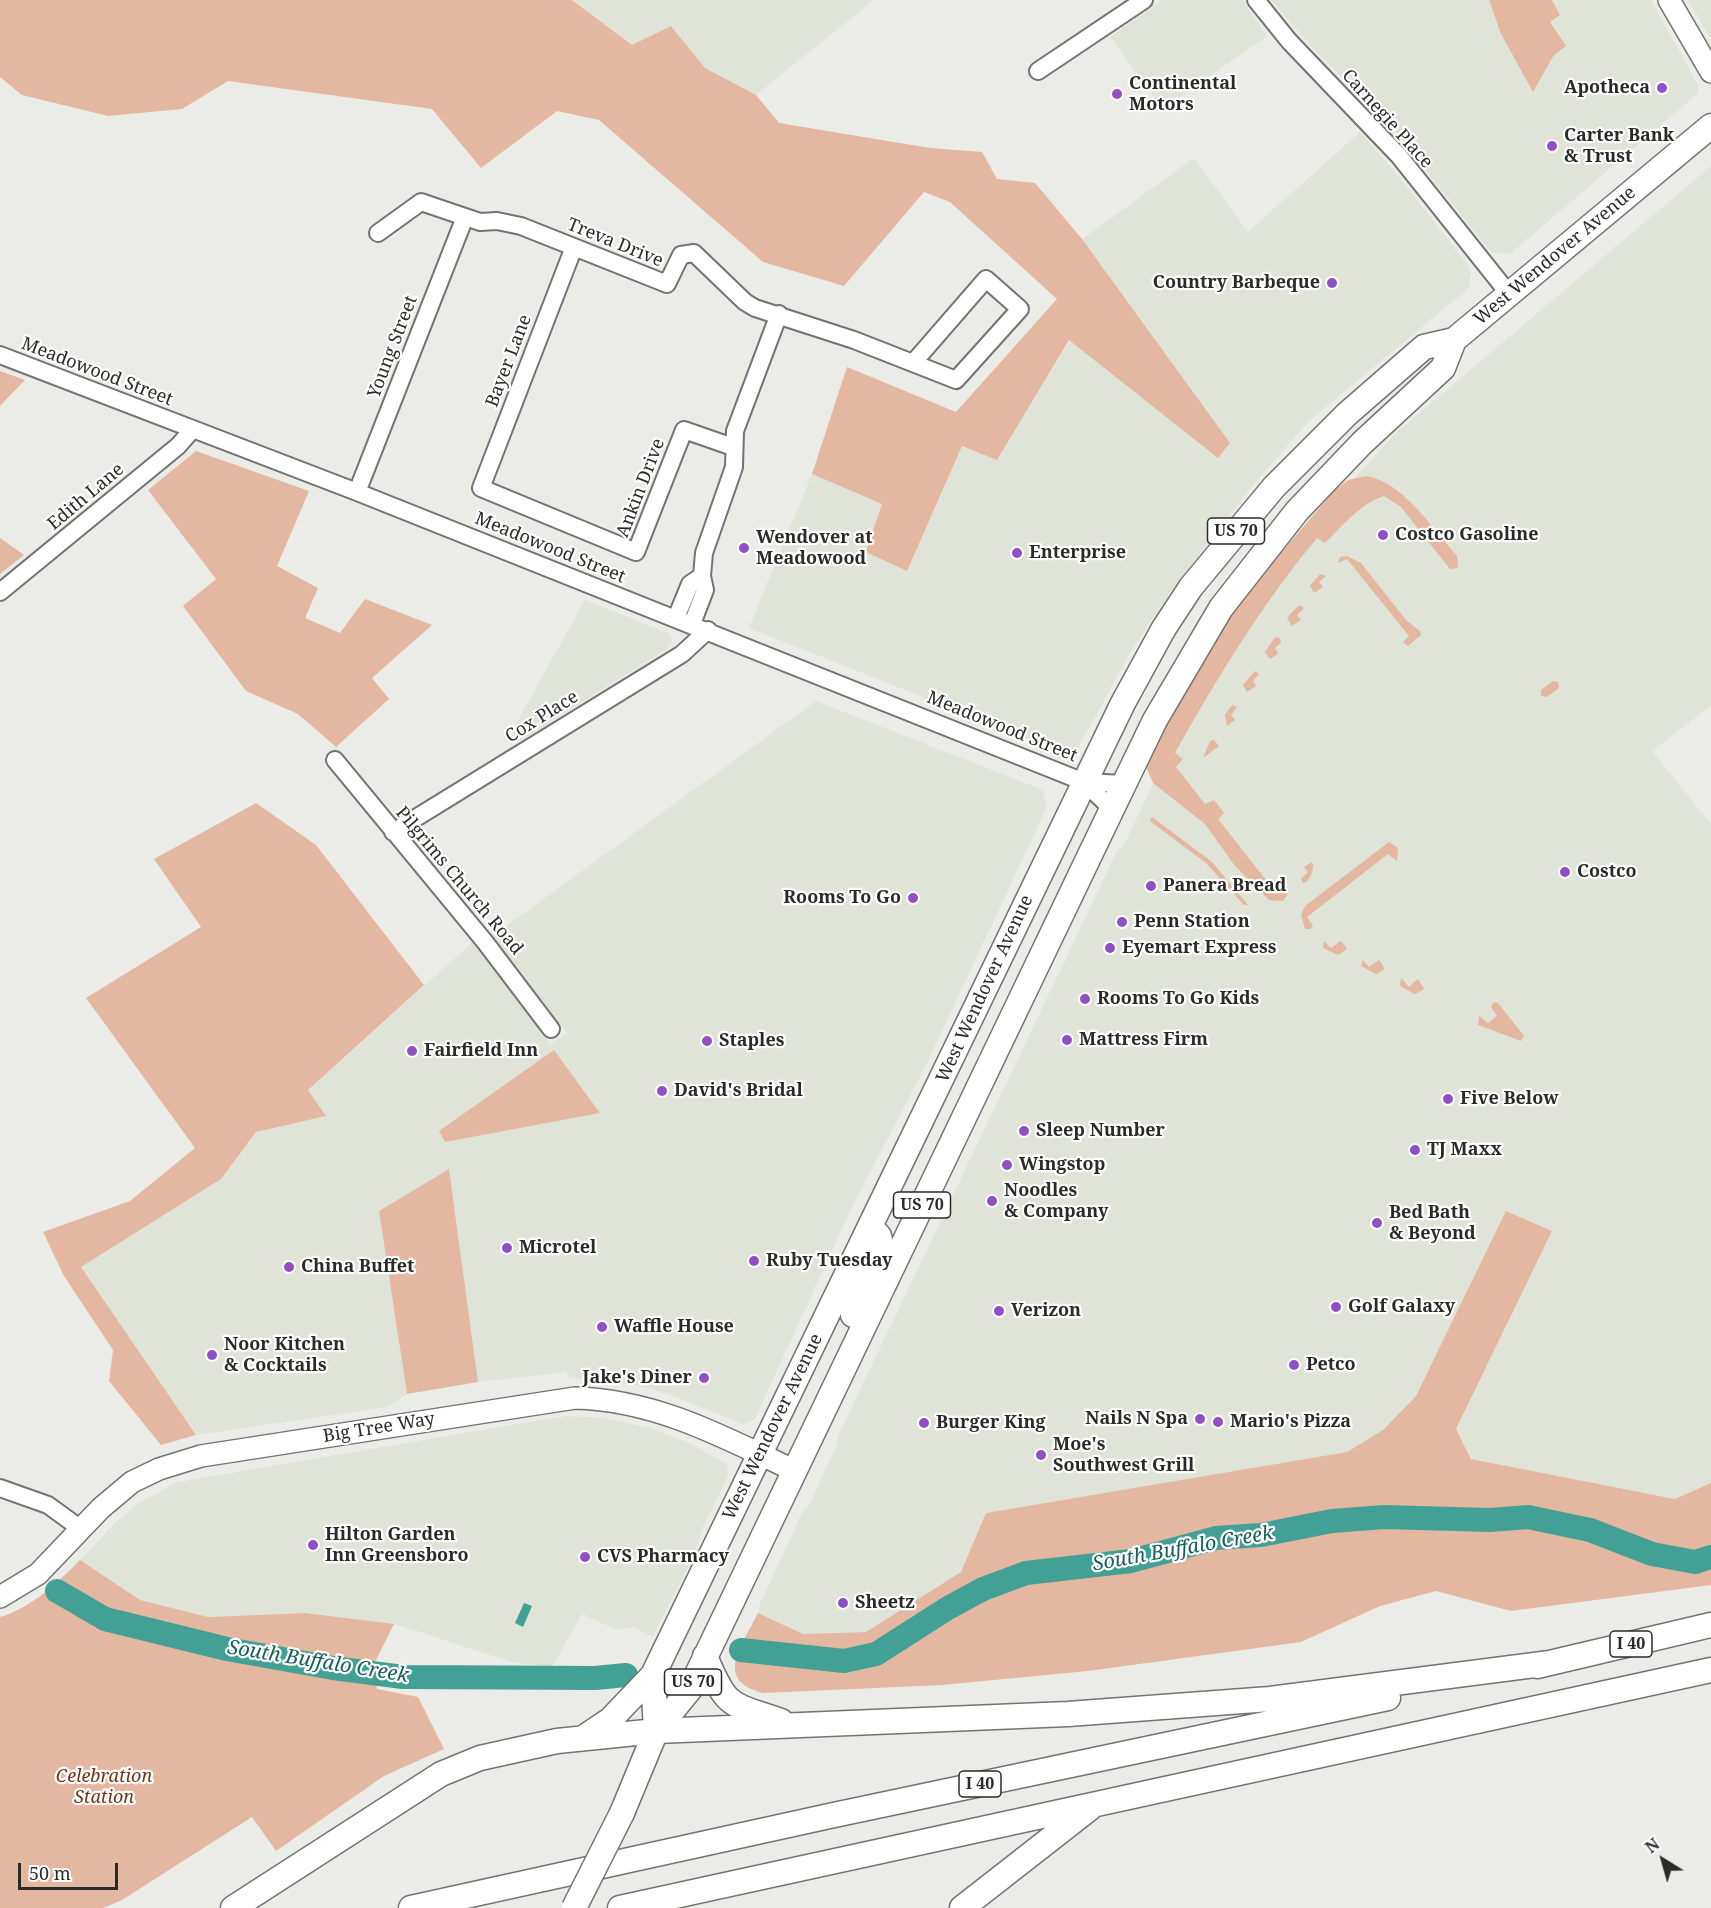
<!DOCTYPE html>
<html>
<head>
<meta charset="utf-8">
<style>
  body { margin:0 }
  #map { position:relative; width:1711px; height:1908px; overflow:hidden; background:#ebece8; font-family:"Noto Serif",serif }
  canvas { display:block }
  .north { position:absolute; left:1633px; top:1830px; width:60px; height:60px; -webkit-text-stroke:4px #fff; paint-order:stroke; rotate:323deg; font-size:16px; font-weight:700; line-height:24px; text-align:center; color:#2a2a29 }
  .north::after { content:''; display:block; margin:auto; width:21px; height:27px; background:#2a2a29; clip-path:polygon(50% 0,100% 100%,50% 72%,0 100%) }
  .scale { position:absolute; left:18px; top:1863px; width:100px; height:27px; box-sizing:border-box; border:3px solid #2a2a29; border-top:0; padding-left:8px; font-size:18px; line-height:21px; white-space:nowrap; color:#2a2a29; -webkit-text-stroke:4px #fff; paint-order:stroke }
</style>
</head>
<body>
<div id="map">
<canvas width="1711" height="1908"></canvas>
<div class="north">N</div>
<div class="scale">50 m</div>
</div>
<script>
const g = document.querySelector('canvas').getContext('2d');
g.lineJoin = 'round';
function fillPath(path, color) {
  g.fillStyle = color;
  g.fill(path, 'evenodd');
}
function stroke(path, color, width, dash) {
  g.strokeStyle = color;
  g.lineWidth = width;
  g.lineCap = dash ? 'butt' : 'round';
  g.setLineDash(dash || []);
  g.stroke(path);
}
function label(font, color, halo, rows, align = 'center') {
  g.font = font + ' "Noto Serif",serif';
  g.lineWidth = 4.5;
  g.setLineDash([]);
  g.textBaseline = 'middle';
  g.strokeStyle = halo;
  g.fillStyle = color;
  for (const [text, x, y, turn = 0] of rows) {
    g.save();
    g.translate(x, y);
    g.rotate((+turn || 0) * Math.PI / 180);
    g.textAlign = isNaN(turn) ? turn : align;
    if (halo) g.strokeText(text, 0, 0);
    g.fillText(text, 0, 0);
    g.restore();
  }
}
fillPath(new Path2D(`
  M 572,0 L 874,0 L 756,95 L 705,68 L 671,26 L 632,45 Z
  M 1163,0 L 1242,0 L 1267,36 L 1163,109 L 1110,37 Z
  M 1271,0 L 1489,0 L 1501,34 L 1533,92 L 1554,55 L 1550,22 L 1560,15 L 1552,0 L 1651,0 L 1698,85 L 1698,93 L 1510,254 L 1492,253 L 1390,126 L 1316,51 Z
  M 1688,0 L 1711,0 L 1711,40 Z
  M 1360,132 L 1399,177 L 1468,265 L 1471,273 L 1469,288 L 1310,420 L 1252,486 L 1168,595 L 1131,651 L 1078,748 L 1061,752 L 749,628 L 812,474 L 883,504 L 907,571 L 962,446 L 997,459 L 1070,340 L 1218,457 L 1229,443 L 1082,239 L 1194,158 L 1248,232 Z
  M 1711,166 L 1711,706 L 1652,751 L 1711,824 L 1711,1483 L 1675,1499 L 1472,1459 L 1456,1429 L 1552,1231 L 1507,1211 L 1416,1396 L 1383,1430 L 1347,1452 L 987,1513 L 961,1572 L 866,1632 L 803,1634 L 758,1613 L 759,1606 L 803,1511 L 810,1503 L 837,1444 L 838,1436 L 1026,1042 L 1117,851 L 1124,845 L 1155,780 L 1152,773 L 1337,497 L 1397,432 Z
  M 585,600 L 670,634 L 672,642 L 666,649 L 520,741 L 512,731 Z
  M 816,701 L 1043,790 L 1047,807 L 926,1065 L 852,1207 L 755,1419 L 743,1424 L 668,1394 L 636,1385 L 569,1378 L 566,1372 L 478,1382 L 449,1169 L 379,1211 L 407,1394 L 387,1407 L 196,1435 L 80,1267 L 221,1179 L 256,1132 L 326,1116 L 308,1090 L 473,942 L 550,1044 L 567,1033 L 491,937 ZM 554,1050 L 600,1113 L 445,1142 L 440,1131 Z
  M 565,1416 L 604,1418 L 651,1428 L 691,1444 L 727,1464 L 728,1476 L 704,1525 L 693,1557 L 653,1637 L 634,1627 L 617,1630 L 582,1614 L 552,1667 L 512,1662 L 394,1624 L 305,1613 L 208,1617 L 140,1600 L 80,1560 L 117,1521 L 139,1503 L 177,1482 Z`), '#e0e3d8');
fillPath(new Path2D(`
  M 0,0 L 572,0 L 632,45 L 671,26 L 705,68 L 756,95 L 779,123 L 930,148 L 982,152 L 997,179 L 1035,183 L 1082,239 L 1230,443 L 1218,458 L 1069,340 L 997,460 L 962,446 L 907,571 L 866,552 L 882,504 L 812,474 L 847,367 L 956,412 L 1057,299 L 950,202 L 924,192 L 844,286 L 763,262 L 599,120 L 557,111 L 481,168 L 432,109 L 228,81 L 182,109 L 108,116 L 22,95 L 0,77 Z
  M 1489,0 L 1552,0 L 1560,15 L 1550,22 L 1566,46 L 1554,55 L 1533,92 L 1501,34 Z
  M 0,371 L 25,380 L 0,406 Z
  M 196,451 L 309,491 L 277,566 L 318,588 L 305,618 L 340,633 L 365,599 L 432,625 L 372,678 L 389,699 L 336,747 L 298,714 L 246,691 L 183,606 L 216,579 L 148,490 Z
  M 1366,476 C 1402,481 1433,529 1457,556 L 1458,568 L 1450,569 L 1401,507 L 1384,496 C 1359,504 1343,526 1325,543 L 1317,538 C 1262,604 1217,678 1175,753 L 1183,759 L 1176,767 L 1205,804 L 1214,800 L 1224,813 L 1218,819 L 1277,894 L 1285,889 L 1289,892 L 1283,901 L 1269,900 L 1235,866 L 1205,824 L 1153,783 L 1147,769 L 1149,751 L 1236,606 L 1333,492 L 1348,480 Z
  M 0,538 L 24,555 L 0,574 Z
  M 1347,556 L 1361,563 L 1406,620 L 1420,631 L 1421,635 L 1408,646 L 1403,642 L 1409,636 L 1347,559 L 1338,563 L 1340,557 Z
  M 1320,574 L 1326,576 L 1319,582 L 1323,587 L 1314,593 L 1310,586 Z
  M 1299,605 L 1304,608 L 1297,615 L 1301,620 L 1292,626 L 1287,618 Z
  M 1275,637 L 1280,638 L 1281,643 L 1275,648 L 1278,654 L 1270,659 L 1265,652 Z
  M 1255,671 L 1259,674 L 1253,681 L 1256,686 L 1247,692 L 1243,685 Z
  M 1553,681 L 1558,682 L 1559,688 L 1547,697 L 1541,696 L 1541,690 Z
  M 1232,705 L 1237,707 L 1231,715 L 1235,720 L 1227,726 L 1225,715 Z
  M 1214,740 L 1219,746 L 1203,758 L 1210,741 Z
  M 256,803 L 316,845 L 424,985 L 308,1090 L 326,1116 L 256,1132 L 221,1179 L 81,1267 L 196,1435 L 161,1445 L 109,1381 L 113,1350 L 64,1276 L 43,1232 L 130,1201 L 195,1148 L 86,998 L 201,927 L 154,859 Z
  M 1152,817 L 1212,862 L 1248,905 L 1244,905 L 1206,863 L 1150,821 Z
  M 1389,842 L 1398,848 L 1397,861 L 1388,854 L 1307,917 L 1313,926 L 1310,929 L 1305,929 L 1301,915 L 1305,906 Z
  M 1312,862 C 1315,868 1310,882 1303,883 L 1301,879 L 1308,872 L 1304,867 Z
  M 1324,941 L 1331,948 L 1341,941 L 1347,949 L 1338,955 L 1323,948 Z
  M 1363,960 L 1369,967 L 1379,960 L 1385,969 L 1376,974 L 1361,966 Z
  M 1401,978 L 1409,987 L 1418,979 L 1424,989 L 1415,994 L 1400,986 Z
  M 1494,1002 L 1498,1003 L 1524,1036 L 1521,1041 L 1478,1025 L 1479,1016 L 1488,1023 L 1497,1016 L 1491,1007 Z
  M 554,1050 L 600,1113 L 445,1142 L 439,1131 Z
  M 449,1169 L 478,1382 L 407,1394 L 379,1211 Z
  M 1506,1211 L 1552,1231 L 1456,1429 L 1471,1459 L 1675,1499 L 1711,1483 L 1711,1585 L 1511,1611 L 1436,1591 L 1380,1606 L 1301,1642 L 1088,1671 L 942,1685 L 763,1693 C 713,1680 742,1646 758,1613 L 803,1634 L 866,1632 L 961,1572 L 986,1513 L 1347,1452 L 1383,1430 L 1416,1396 Z
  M 80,1560 L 140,1600 L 208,1617 L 305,1613 L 394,1624 L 373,1666 L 377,1689 L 418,1697 L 444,1749 L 384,1776 L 276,1851 L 252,1817 L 122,1900 L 103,1908 L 0,1908 L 0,1617 C 31,1608 58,1583 80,1560 Z`), '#e3b7a0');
fillPath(new Path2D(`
  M 524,1603 L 532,1606 L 523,1627 L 515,1623 Z`), '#43a095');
stroke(new Path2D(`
  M 57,1591 L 105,1619 L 227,1649 L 333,1668 L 403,1677 L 595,1678 L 626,1675
  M 741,1650 L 844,1661 L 876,1654 L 948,1608 L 983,1589 L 1026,1573 L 1131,1561 L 1216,1538 L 1261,1535 L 1332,1521 L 1384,1517 L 1490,1520 L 1528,1517 L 1590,1530 L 1652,1554 L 1695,1562 L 1711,1557`), '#43a095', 24);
const minor = new Path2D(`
  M 1256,0 L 1289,41 L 1399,156 L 1509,294
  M 1038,71 L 1144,0
  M 378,233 L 421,202 L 480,222 L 497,221 L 521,226 L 667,284 L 681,255 L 694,253 L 745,302 L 755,308 L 854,340 L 956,380 L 1020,309 L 986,279 L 913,363
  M 574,247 L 481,488 L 636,552 L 684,430 L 733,447
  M 0,355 L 357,492 L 1084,782 L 1124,784
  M 357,492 L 465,217
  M 0,592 L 178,446 L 193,429
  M 676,618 L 690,584 L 702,576
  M 692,624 L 705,590 L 702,576 L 704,553 L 734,467 L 735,431 L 779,314
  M 335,760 L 485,942 L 551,1029
  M 1084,782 L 1112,809
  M 393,832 L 682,654 L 708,630
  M 0,1488 L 48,1505 L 81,1529`);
const major = new Path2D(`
  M 1669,0 L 1711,72
  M 0,1597 L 38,1574 L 101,1508 L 132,1482 L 159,1469 L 201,1456 L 575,1398 C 655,1400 722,1436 793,1470`);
const highway = new Path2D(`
  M 853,1315 L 880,1240 L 879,1236 L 871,1227
  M 705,1656 C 727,1709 729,1703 781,1721
  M 1537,1666 L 1711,1625
  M 656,1731 L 653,1675 L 1123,703 L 1164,628 L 1191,587 L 1274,487 L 1347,414 L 1424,347 L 1454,340 L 1711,126
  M 586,1736 L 610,1720 L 653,1675
  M 622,1813 L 656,1731 L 690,1689 L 1112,809 L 1155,720 L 1221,608 L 1297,511 L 1362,443 L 1443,368 L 1454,340
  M 233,1908 L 441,1774 L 480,1758 L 557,1741 L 656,1731 L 1068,1714 L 1270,1699 L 1550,1663
  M 411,1908 L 834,1815 L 1388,1698
  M 620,1908 L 1711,1670
  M 962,1908 L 1090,1808`);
stroke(minor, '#737471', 20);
stroke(major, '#737471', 24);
stroke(highway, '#737471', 27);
stroke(minor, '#fff', 16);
stroke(major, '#fff', 21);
stroke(highway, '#fff', 24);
const highwayBridge = new Path2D(`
  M 574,1908 L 622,1813`);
stroke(highwayBridge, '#737471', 27, []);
stroke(highwayBridge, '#fff', 24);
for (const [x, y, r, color] of [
  [1662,88,6,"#9050c5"],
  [1117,94,6,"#9050c5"],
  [1552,146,6,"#9050c5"],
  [1332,283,6,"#9050c5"],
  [1383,535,6,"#9050c5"],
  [744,548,6,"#9050c5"],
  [1017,553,6,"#9050c5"],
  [1565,872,6,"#9050c5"],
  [1151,886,6,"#9050c5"],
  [913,898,6,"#9050c5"],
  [1122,922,6,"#9050c5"],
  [1110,948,6,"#9050c5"],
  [1085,999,6,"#9050c5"],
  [1067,1040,6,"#9050c5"],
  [707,1041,6,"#9050c5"],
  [412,1051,6,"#9050c5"],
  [662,1091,6,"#9050c5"],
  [1448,1099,6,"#9050c5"],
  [1024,1131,6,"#9050c5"],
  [1415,1150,6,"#9050c5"],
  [1007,1165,6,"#9050c5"],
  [992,1201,6,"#9050c5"],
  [1377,1223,6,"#9050c5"],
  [507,1248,6,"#9050c5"],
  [754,1261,6,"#9050c5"],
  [289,1267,6,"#9050c5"],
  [1336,1307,6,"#9050c5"],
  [999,1311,6,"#9050c5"],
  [602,1327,6,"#9050c5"],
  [212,1355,6,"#9050c5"],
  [1294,1365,6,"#9050c5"],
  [704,1378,6,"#9050c5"],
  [1200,1419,6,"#9050c5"],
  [1218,1422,6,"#9050c5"],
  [924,1423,6,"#9050c5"],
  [1041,1455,6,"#9050c5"],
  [313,1545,6,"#9050c5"],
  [585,1557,6,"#9050c5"],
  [843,1603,6,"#9050c5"]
]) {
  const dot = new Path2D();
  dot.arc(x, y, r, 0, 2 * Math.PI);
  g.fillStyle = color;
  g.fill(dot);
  stroke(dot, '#fff', 2);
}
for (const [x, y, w] of [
  [1236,531,57],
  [922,1205,57],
  [1631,1644,42],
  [693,1682,57],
  [980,1784,42]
]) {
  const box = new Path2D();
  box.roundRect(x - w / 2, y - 13, w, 26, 4.5);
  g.fillStyle = '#fff';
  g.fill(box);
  stroke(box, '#2a2a29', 1.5);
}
label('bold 16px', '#2a2a29', null, [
  ["US 70",1236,531],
  ["US 70",922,1205],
  ["I 40",1631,1644],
  ["US 70",693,1682],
  ["I 40",980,1784]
]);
label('bold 18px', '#2a2a29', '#fff', [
  ["Continental",1129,84],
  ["Motors",1129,105],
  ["Apotheca",1650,88,"right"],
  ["Carter Bank",1564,136],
  ["& Trust",1564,157],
  ["Country Barbeque",1320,283,"right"],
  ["Costco Gasoline",1395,535],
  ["Wendover at",756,538],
  ["Meadowood",756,559],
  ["Enterprise",1029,553],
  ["Costco",1577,872],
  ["Panera Bread",1163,886],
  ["Rooms To Go",901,898,"right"],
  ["Penn Station",1134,922],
  ["Eyemart Express",1122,948],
  ["Rooms To Go Kids",1097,999],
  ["Mattress Firm",1079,1040],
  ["Staples",719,1041],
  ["Fairfield Inn",424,1051],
  ["David's Bridal",674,1091],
  ["Five Below",1460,1099],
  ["Sleep Number",1036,1131],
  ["TJ Maxx",1427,1150],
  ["Wingstop",1019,1165],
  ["Noodles",1004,1191],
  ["& Company",1004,1212],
  ["Bed Bath",1389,1213],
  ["& Beyond",1389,1234],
  ["Microtel",519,1248],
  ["Ruby Tuesday",766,1261],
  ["China Buffet",301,1267],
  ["Golf Galaxy",1348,1307],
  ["Verizon",1011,1311],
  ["Waffle House",614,1327],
  ["Noor Kitchen",224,1345],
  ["& Cocktails",224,1366],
  ["Petco",1306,1365],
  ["Jake's Diner",692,1378,"right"],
  ["Nails N Spa",1188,1419,"right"],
  ["Mario's Pizza",1230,1422],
  ["Burger King",936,1423],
  ["Moe's",1053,1445],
  ["Southwest Grill",1053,1466],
  ["Hilton Garden",325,1535],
  ["Inn Greensboro",325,1556],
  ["CVS Pharmacy",597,1557],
  ["Sheetz",855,1603]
], 'left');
label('18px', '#2a2a29', '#fff', [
  ["Carnegie Place",1387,119,48],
  ["Treva Drive",615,243,22],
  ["West Wendover Avenue",1555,256,-40],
  ["Young Street",393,347,-69],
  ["Bayer Lane",509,361,-69],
  ["Meadowood Street",97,372,21],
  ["Ankin Drive",641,488,-69],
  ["Edith Lane",86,497,-40],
  ["Meadowood Street",550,548,22],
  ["Cox Place",542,717,-32],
  ["Meadowood Street",1002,727,22],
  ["Pilgrims Church Road",459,881,50],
  ["West Wendover Avenue",985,989,-65],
  ["West Wendover Avenue",773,1427,-64],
  ["Big Tree Way",379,1428,-9]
]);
label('italic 18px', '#713611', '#fff', [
  ["Celebration",104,1777],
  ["Station",104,1798]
]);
label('italic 20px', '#146058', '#fff', [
  ["South Buffalo Creek",1183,1549,-10],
  ["South Buffalo Creek",318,1662,9]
]);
</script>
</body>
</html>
